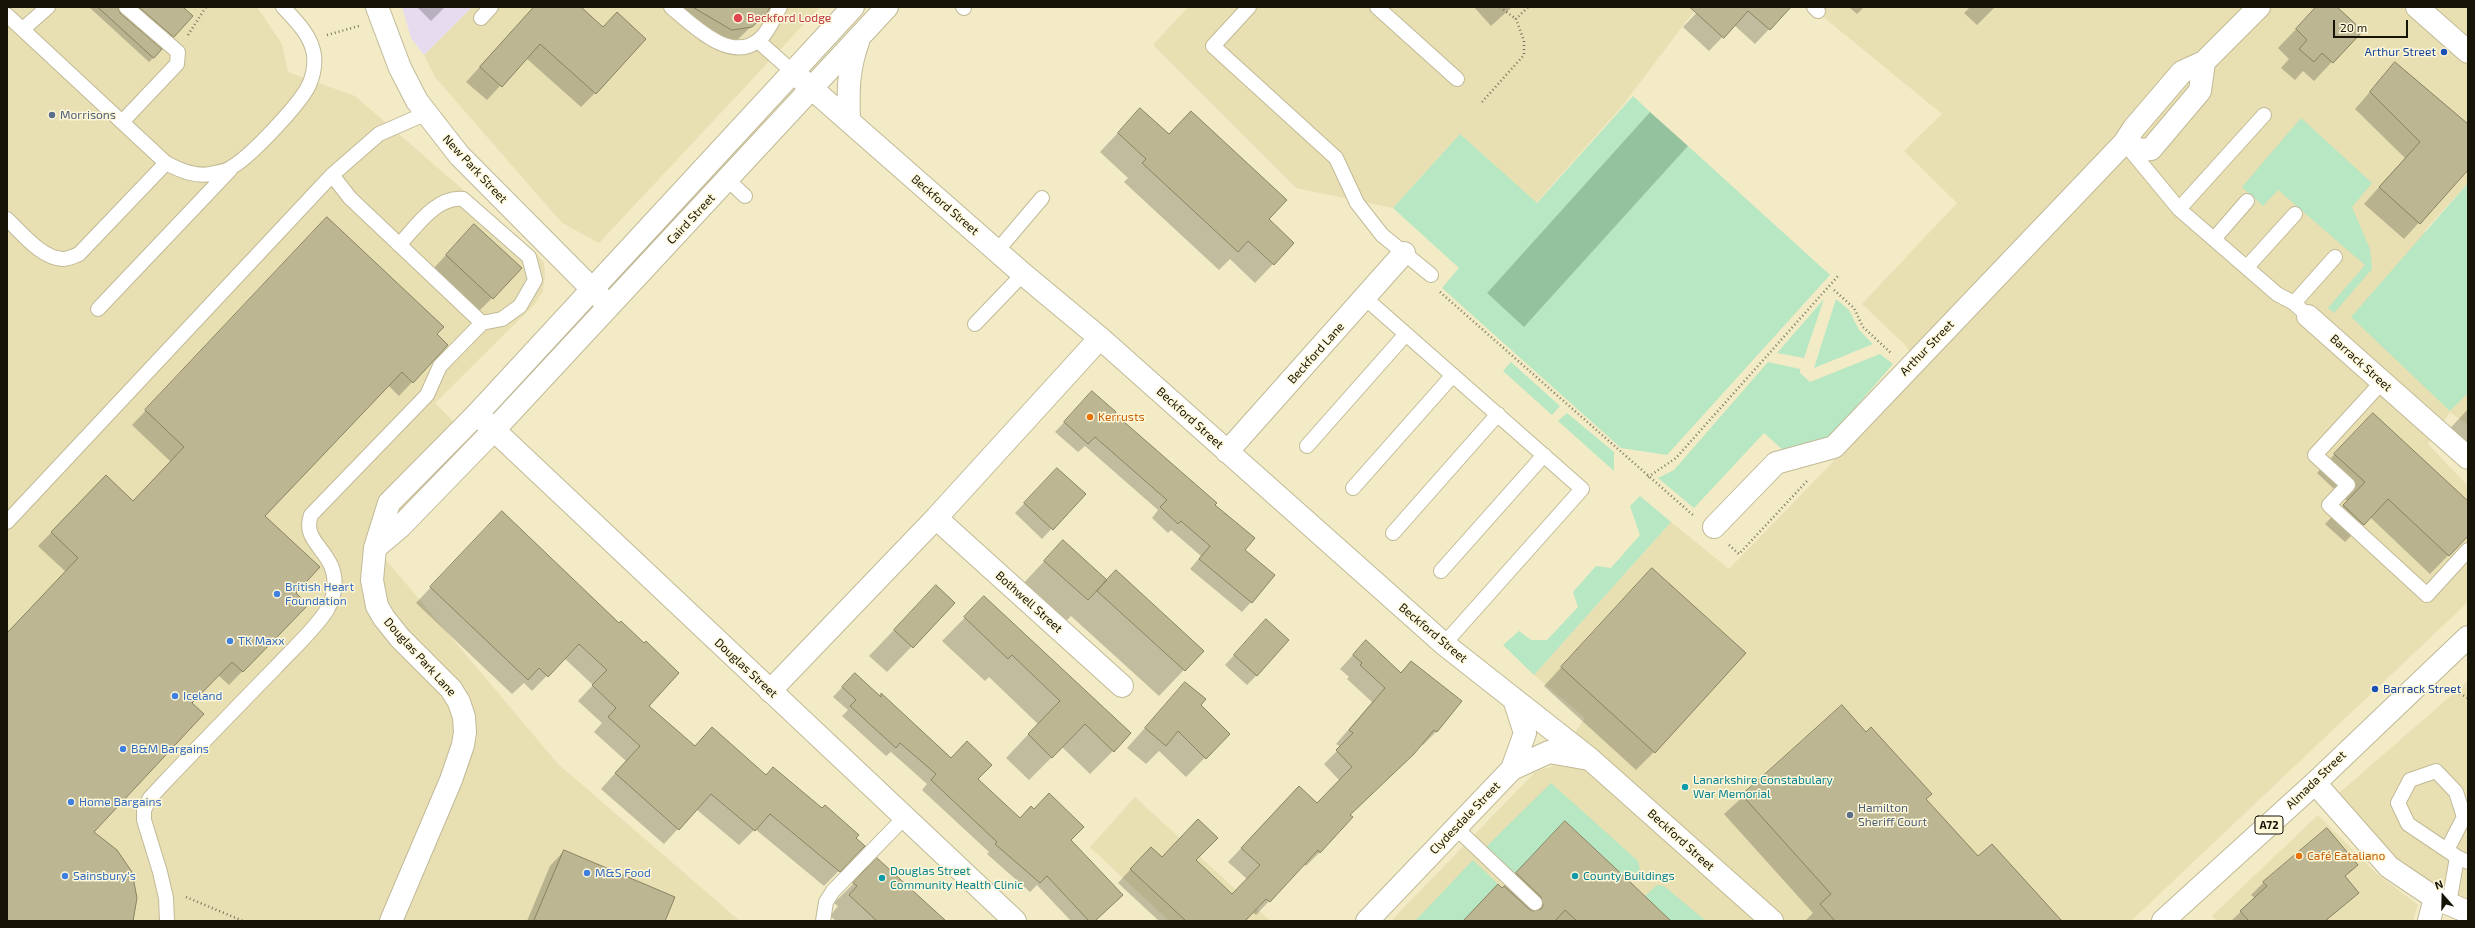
<!DOCTYPE html>
<html>
<head>
<meta charset="utf-8">
<style>
  body { margin:0 }
  #map { position:relative; width:2475px; height:928px; overflow:hidden; background:#f2ebc6; font-family:"Exo 2",sans-serif }
  canvas { display:block }
  .frame { position:absolute; inset:0; border:8px solid #161307; pointer-events:none }
  .north { position:absolute; left:2423px; top:876px; width:40px; height:40px; -webkit-text-stroke:3px #fef8da; paint-order:stroke; rotate:340deg; font-size:11px; font-weight:700; line-height:16px; text-align:center; color:#161307 }
  .north::after { content:''; display:block; margin:auto; width:14px; height:18px; background:#161307; clip-path:polygon(50% 0,100% 100%,50% 72%,0 100%) }
  .scale { position:absolute; left:2333px; top:20px; width:75px; height:18px; box-sizing:border-box; border:2px solid #161307; border-top:0; padding-left:5px; font-size:12px; line-height:14px; white-space:nowrap; color:#161307; -webkit-text-stroke:3px #fef8da; paint-order:stroke }
</style>
</head>
<body>
<div id="map">
<canvas width="2475" height="928"></canvas>
<div class="frame"></div>
<div class="north">N</div>
<div class="scale">20 m</div>
</div>
<script>
const g = document.querySelector('canvas').getContext('2d');
g.lineJoin = 'round';
function fillPath(path, color) {
  g.fillStyle = color;
  g.fill(path, 'evenodd');
}
function stroke(path, color, width, dash) {
  g.strokeStyle = color;
  g.lineWidth = width;
  g.lineCap = dash ? 'butt' : 'round';
  g.setLineDash(dash || []);
  g.stroke(path);
}
function label(font, color, halo, rows, align = 'center') {
  g.font = font + ' "Exo 2",sans-serif';
  g.lineWidth = 3;
  g.setLineDash([]);
  g.textBaseline = 'middle';
  g.strokeStyle = halo;
  g.fillStyle = color;
  for (const [text, x, y, turn = 0] of rows) {
    g.save();
    g.translate(x, y);
    g.rotate((+turn || 0) * Math.PI / 180);
    g.textAlign = isNaN(turn) ? turn : align;
    if (halo) g.strokeText(text, 0, 0);
    g.fillText(text, 0, 0);
    g.restore();
  }
}
fillPath(new Path2D(`
  M 7,7 L 257,7 L 282,44 L 288,72 L 355,96 L 536,253 L 544,263 L 545,274 L 543,291 L 534,305 L 435,403 L 487,455 L 376,548 L 558,764 L 740,921 L 7,921 Z
  M 472,7 L 820,7 L 599,243 L 562,223 L 435,77 L 424,55 Z
  M 1188,7 L 1697,7 L 1623,105 L 1536,203 L 1460,134 L 1393,208 L 1296,188 L 1153,45 Z
  M 1811,7 L 2468,7 L 2468,183 L 2425,230 L 2450,411 L 2468,393 L 2468,425 L 2450,412 L 2428,444 L 2468,486 L 2468,602 L 2131,921 L 1391,921 L 1537,770 L 1551,767 L 1585,718 L 1534,675 L 1671,522 L 1729,569 L 1924,368 L 1904,344 L 1862,304 L 1957,203 L 1904,151 L 1942,114 Z
  M 2468,681 L 2468,904 L 2441,894 L 2389,857 L 2339,793 Z
  M 1135,797 L 1270,921 L 1169,921 L 1090,847 Z
  M 2318,815 L 2376,873 L 2418,905 L 2413,921 L 2217,921 L 2212,916 Z`), '#e8dfb3');
fillPath(new Path2D(`
  M 402,7 L 472,7 L 424,55 L 411,38 Z`), '#e6dbef');
fillPath(new Path2D(`
  M 1633,96 L 1650,112 L 1487,293 L 1524,326 L 1688,146 L 1830,275 L 1667,455 L 1621,448 L 1442,288 L 1459,268 L 1393,208 L 1460,134 L 1537,203 Z
  M 2301,118 L 2372,183 L 2352,207 L 2370,249 L 2372,269 L 2334,313 L 2328,308 L 2365,265 L 2278,190 L 2263,206 L 2242,187 Z
  M 2468,183 L 2468,393 L 2450,411 L 2351,317 Z
  M 1824,299 L 1804,358 L 1777,353 Z
  M 1836,299 L 1849,310 L 1859,330 L 1873,344 L 1814,368 Z
  M 1880,354 L 1893,364 L 1828,439 L 1783,450 L 1764,433 L 1694,508 L 1658,478 L 1674,470 L 1768,362 L 1800,369 L 1800,373 L 1810,382 Z
  M 1511,362 L 1560,406 L 1552,415 L 1503,371 Z
  M 1567,413 L 1614,452 L 1614,471 L 1558,421 Z
  M 1640,496 L 1671,522 L 1534,675 L 1503,645 L 1519,631 L 1531,640 L 1547,640 L 1578,607 L 1573,592 L 1596,566 L 1611,568 L 1640,535 L 1630,506 Z
  M 1551,783 L 1638,861 L 1640,869 L 1630,882 L 1520,870 L 1514,875 L 1485,848 Z
  M 1473,860 L 1498,884 L 1463,921 L 1415,921 Z
  M 1657,885 L 1664,886 L 1706,921 L 1671,921 L 1645,896 Z`), '#b8e7c3');
fillPath(new Path2D(`
  M 1650,112 L 1688,146 L 1524,327 L 1487,293 Z`), '#94c29f');
fillPath(new Path2D(`
  M 89,7 L 117,7 L 120,14 L 161,50 L 149,62 Z
  M 129,7 L 182,7 L 192,16 L 168,41 Z
  M 417,7 L 445,7 L 431,21 Z
  M 534,7 L 580,7 L 595,93 L 581,107 L 526,58 L 487,100 L 466,82 Z
  M 671,7 L 766,7 L 764,14 L 732,45 L 713,48 L 700,41 L 686,21 Z
  M 1474,7 L 1512,7 L 1491,26 Z
  M 1702,7 L 1787,7 L 1789,8 L 1755,44 L 1734,25 L 1709,51 L 1683,27 Z
  M 1849,7 L 1864,7 L 1857,14 Z
  M 1970,7 L 1995,7 L 1977,25 L 1964,13 Z
  M 2317,7 L 2335,7 L 2361,31 L 2314,81 L 2303,71 L 2295,80 L 2281,68 L 2289,59 L 2278,48 Z
  M 2395,63 L 2468,126 L 2468,168 L 2404,239 L 2364,204 L 2405,158 L 2355,109 Z
  M 1140,109 L 1293,243 L 1255,283 L 1230,259 L 1219,270 L 1124,182 L 1128,178 L 1100,152 Z
  M 314,232 L 447,345 L 399,396 L 388,385 L 263,516 L 295,593 L 307,605 L 229,685 L 218,675 L 191,703 L 92,832 L 132,921 L 7,921 L 7,634 L 66,572 L 38,546 L 93,490 L 133,502 L 171,462 L 132,425 Z
  M 460,240 L 492,298 L 478,312 L 432,270 Z
  M 1083,402 L 1113,414 L 1214,505 L 1244,550 L 1251,602 L 1242,612 L 1190,569 L 1201,556 L 1171,530 L 1168,533 L 1152,518 L 1158,510 L 1085,446 L 1078,452 L 1055,432 Z
  M 2468,409 L 2468,463 L 2441,438 Z
  M 2355,432 L 2468,503 L 2468,535 L 2430,574 L 2370,517 L 2345,542 L 2325,524 L 2347,501 L 2317,473 Z
  M 1048,479 L 1084,494 L 1042,539 L 1015,513 Z
  M 488,527 L 647,706 L 694,747 L 712,728 L 765,776 L 773,768 L 863,846 L 824,886 L 755,829 L 739,845 L 696,809 L 664,844 L 601,789 L 626,761 L 594,732 L 602,723 L 578,701 L 593,685 L 564,658 L 532,691 L 524,683 L 512,694 L 416,603 Z
  M 1063,541 L 1107,581 L 1202,651 L 1159,696 L 1071,616 L 1062,625 L 1020,587 Z
  M 1652,569 L 1654,752 L 1636,770 L 1544,686 Z
  M 936,586 L 954,603 L 887,672 L 869,656 Z
  M 984,598 L 1130,734 L 1090,774 L 1062,747 L 1029,780 L 1006,758 L 1038,724 L 989,677 L 985,681 L 942,641 Z
  M 1257,630 L 1257,675 L 1247,685 L 1225,665 Z
  M 1366,641 L 1400,673 L 1411,662 L 1460,702 L 1436,732 L 1423,745 L 1421,744 L 1349,816 L 1320,852 L 1306,866 L 1304,864 L 1256,915 L 1252,912 L 1244,921 L 1159,921 L 1118,883 L 1138,861 L 1162,858 L 1195,860 L 1232,895 L 1247,879 L 1228,862 L 1286,801 L 1317,804 L 1340,781 L 1324,764 L 1341,747 L 1336,744 L 1372,702 L 1347,679 L 1349,677 L 1340,669 Z
  M 846,683 L 879,697 L 881,694 L 1020,820 L 1070,840 L 1094,921 L 1071,921 L 1037,885 L 1030,892 L 987,854 L 989,852 L 922,790 L 927,784 L 891,752 L 886,756 L 842,716 L 848,710 L 833,697 Z
  M 1185,683 L 1199,705 L 1228,734 L 1186,777 L 1159,751 L 1146,764 L 1127,748 Z
  M 1842,706 L 1978,858 L 2052,921 L 1805,921 L 1813,913 L 1724,814 Z
  M 1540,848 L 1670,921 L 1463,921 L 1498,885 L 1501,889 Z
  M 564,851 L 664,921 L 527,921 L 550,866 Z
  M 2357,865 L 2344,877 L 2357,893 L 2326,921 L 2231,921 L 2255,898 L 2251,895 L 2264,882 Z
  M 858,879 L 945,921 L 836,921 L 830,916 L 838,906 L 834,903 Z`), '#0003');
const building = new Path2D(`
  M 98,7 L 118,7 L 120,13 L 162,49 L 154,58 Z
  M 139,7 L 183,7 L 193,16 L 174,37 Z
  M 534,7 L 581,7 L 603,27 L 617,12 L 646,39 L 596,94 L 540,44 L 502,87 L 480,67 Z
  M 693,7 L 770,7 L 767,13 L 752,27 L 732,30 Z
  M 1690,7 L 1791,7 L 1770,30 L 1748,11 L 1724,38 Z
  M 2316,7 L 2337,7 L 2363,31 L 2333,63 L 2322,53 L 2314,62 L 2299,49 L 2307,40 L 2296,29 Z
  M 2395,62 L 2468,124 L 2468,170 L 2420,224 L 2379,187 L 2420,142 L 2370,92 Z
  M 1140,108 L 1169,134 L 1191,111 L 1287,200 L 1269,219 L 1294,243 L 1274,265 L 1248,241 L 1238,252 L 1142,163 L 1146,159 L 1118,133 Z
  M 327,217 L 444,327 L 437,334 L 448,345 L 413,383 L 402,372 L 265,516 L 320,567 L 296,593 L 308,605 L 243,672 L 232,662 L 192,703 L 204,714 L 94,832 L 117,850 L 132,872 L 137,898 L 133,921 L 7,921 L 7,633 L 78,558 L 51,532 L 106,475 L 133,501 L 184,447 L 145,410 Z
  M 474,224 L 522,268 L 493,299 L 446,255 Z
  M 1092,391 L 1116,412 L 1115,414 L 1217,503 L 1215,505 L 1255,538 L 1245,550 L 1275,575 L 1252,603 L 1199,559 L 1210,546 L 1181,521 L 1178,524 L 1160,507 L 1167,500 L 1095,437 L 1088,444 L 1064,422 Z
  M 2373,413 L 2468,501 L 2468,536 L 2449,556 L 2388,499 L 2364,525 L 2343,505 L 2365,482 L 2334,454 Z
  M 1057,468 L 1086,494 L 1053,530 L 1024,503 Z
  M 502,511 L 619,623 L 621,621 L 644,643 L 646,641 L 679,673 L 649,706 L 695,746 L 712,727 L 766,775 L 773,767 L 822,808 L 825,805 L 859,835 L 856,838 L 865,846 L 840,872 L 770,814 L 755,831 L 711,794 L 679,830 L 615,773 L 640,746 L 608,717 L 616,708 L 592,685 L 607,670 L 579,644 L 548,677 L 539,668 L 528,680 L 430,587 Z
  M 1063,540 L 1107,580 L 1088,600 L 1044,561 Z
  M 1652,568 L 1746,653 L 1655,753 L 1561,667 Z
  M 1116,570 L 1204,651 L 1185,671 L 1097,591 Z
  M 936,585 L 955,603 L 913,648 L 894,630 Z
  M 984,596 L 1131,733 L 1114,752 L 1085,724 L 1052,758 L 1028,734 L 1060,701 L 1012,655 L 1008,659 L 964,617 Z
  M 1266,619 L 1289,640 L 1257,676 L 1234,655 Z
  M 1366,640 L 1401,673 L 1411,661 L 1462,701 L 1437,732 L 1434,730 L 1414,754 L 1350,815 L 1353,817 L 1320,853 L 1318,850 L 1270,902 L 1266,899 L 1245,921 L 1186,921 L 1130,869 L 1151,847 L 1162,857 L 1198,819 L 1218,838 L 1196,860 L 1232,894 L 1260,865 L 1241,848 L 1299,786 L 1317,803 L 1352,767 L 1336,750 L 1353,733 L 1349,730 L 1385,688 L 1360,665 L 1362,663 L 1353,655 Z
  M 855,673 L 881,697 L 881,693 L 951,758 L 967,741 L 992,765 L 978,779 L 1020,818 L 1031,806 L 1034,809 L 1049,793 L 1084,827 L 1071,840 L 1123,895 L 1095,921 L 1089,921 L 1047,876 L 1040,883 L 995,844 L 997,842 L 931,780 L 936,774 L 900,743 L 896,748 L 850,706 L 856,700 L 842,687 Z
  M 1185,682 L 1206,699 L 1201,705 L 1230,734 L 1206,759 L 1178,731 L 1166,746 L 1145,728 Z
  M 1842,705 L 1866,732 L 1871,727 L 1932,794 L 1926,799 L 1978,856 L 1992,844 L 2062,921 L 1835,921 L 1820,904 L 1831,894 L 1742,795 Z
  M 1565,821 L 1630,882 L 1671,921 L 1577,921 L 1565,910 L 1555,921 L 1463,921 L 1498,884 L 1502,888 L 1504,886 L 1529,909 L 1533,911 L 1541,909 L 1543,905 L 1541,897 L 1516,873 Z
  M 2327,828 L 2358,865 L 2345,876 L 2359,893 L 2325,921 L 2249,921 L 2240,911 L 2267,886 L 2263,882 Z
  M 564,850 L 675,897 L 665,921 L 534,921 Z
  M 877,858 L 946,921 L 877,921 L 849,895 L 857,886 L 853,883 Z`);
fillPath(building, '#bdb693');
stroke(building, '#8a8362', 1);
const service = new Path2D(`
  M 671,7 C 693,25 732,66 761,38 C 769,31 774,17 780,7
  M 963,7 L 964,8
  M 1249,7 L 1213,46 L 1336,158 L 1357,203 L 1382,235 L 1431,275
  M 1377,7 L 1457,79
  M 1814,7 L 1818,11
  M 7,15 L 166,163 C 181,171 198,178 215,173 C 221,172 228,170 232,167 C 251,156 300,104 309,85 C 313,76 315,64 314,55 C 311,35 296,21 283,7
  M 481,18 L 491,7
  M 23,29 L 48,7
  M 758,41 L 793,72
  M 122,122 L 177,64 L 178,52 L 126,7
  M 2127,146 L 2179,209 L 2277,294 L 2294,303 L 2308,316
  M 332,175 L 350,198 L 482,323
  M 727,179 L 745,196
  M 2179,209 L 2264,115
  M 7,219 C 22,233 41,258 63,259 C 68,259 74,256 79,254 L 166,163
  M 2214,239 L 2247,201
  M 997,251 L 1042,198
  M 2247,267 L 2295,214
  M 1365,298 L 1582,489 L 1444,644
  M 2294,303 L 2335,257
  M 98,309 L 230,170
  M 975,324 L 1023,274
  M 2382,382 L 2315,455 L 2348,485 L 2329,505 L 2427,595 L 2468,550
  M 1307,446 L 1406,334
  M 1353,488 L 1453,375
  M 7,522 L 332,175 L 379,134 L 427,113
  M 1393,533 L 1498,414
  M 1441,571 L 1544,455
  M 2468,818 L 2464,817 L 2456,792 L 2436,771 L 2410,780 L 2398,803 L 2408,824 L 2457,857 L 2468,862
  M 1456,828 L 1535,903
  M 2447,850 L 2464,817
  M 2449,904 L 2457,857
  M 167,921 L 166,898 L 160,872 L 144,820 L 144,810 L 150,798 L 162,785 C 200,745 238,706 276,667 C 289,653 320,624 328,608 C 331,603 333,596 334,591 C 340,551 300,545 311,515 L 427,395 L 440,366 L 482,323 L 502,319 L 520,306 L 535,280 L 529,257 L 463,199 C 436,196 416,227 399,245
  M 823,921 L 826,902 L 833,891 L 905,817`);
const minor = new Path2D(`
  M 377,7 L 400,68 L 417,101 L 459,155 L 609,306
  M 793,72 L 1023,274 L 1100,338 L 1444,644 L 1590,759 L 1772,921
  M 2124,143 L 2140,150 L 2151,149 L 2200,91 L 2204,62
  M 2308,316 L 2468,458
  M 1227,452 L 1404,253
  M 936,518 L 1122,686
  M 1714,527 L 1776,463 L 1834,447 L 2124,143 L 2134,128 L 2182,72 L 2204,62 L 2259,7
  M 375,548 L 401,526 L 494,430
  M 770,691 L 936,518 L 1100,338
  M 1512,769 L 1549,752 L 1589,759
  M 2315,783 L 2389,867 L 2435,898 L 2468,912
  M 391,921 L 451,780 L 463,745 L 465,732 L 464,717 L 459,702 L 451,689 L 400,638 L 384,618 L 377,606 L 372,580 L 375,548 L 389,503 L 477,414
  M 1367,921 L 1512,769 L 1525,733 L 1514,699
  M 2429,921 L 2435,898`);
const tertiary = new Path2D(`
  M 853,7 L 477,414 L 1015,921
  M 849,121 C 848,92 848,69 858,42
  M 494,430 L 887,7`);
const secondary = new Path2D(`
  M 2417,7 L 2468,52`);
const primary = new Path2D(`
  M 2163,921 L 2315,783 L 2468,637`);
stroke(service, '#c1ba97', 16);
stroke(minor, '#c1ba97', 24);
stroke(tertiary, '#c1ba97', 24);
stroke(secondary, '#c1ba97', 24);
stroke(primary, '#c1ba97', 24);
stroke(new Path2D(`
  M 1500,7 L 1516,19
  M 188,35 L 206,7
  M 327,35 L 359,26
  M 1482,102 L 1524,55 L 1524,41 L 1516,19 L 1528,7
  M 1834,290 L 1854,308 L 1863,327 L 1891,353
  M 1440,292 L 1694,516
  M 1648,477 L 1676,458 L 1838,276
  M 1729,545 L 1739,554 L 1808,480
  M 2449,688 L 2468,698
  M 186,897 L 243,921`), '#79745d', 2.5, [1, 3]);
stroke(service, '#fff', 14);
stroke(minor, '#fff', 22);
stroke(tertiary, '#fff', 22);
stroke(secondary, '#fff', 22);
stroke(primary, '#fff', 22);
for (const [x, y, r, color] of [
  [738,18,5,"#e0444e"],
  [2444,52,4,"#1a4fb4"],
  [52,115,4,"#5c6f8a"],
  [1090,417,4,"#e8710a"],
  [277,594,4,"#3f7fe0"],
  [230,641,4,"#3f7fe0"],
  [2375,689,4,"#1a4fb4"],
  [175,696,4,"#3f7fe0"],
  [123,749,4,"#3f7fe0"],
  [1685,787,4,"#0f9aa8"],
  [71,802,4,"#3f7fe0"],
  [1850,815,4,"#5c6f8a"],
  [2299,856,4,"#e8710a"],
  [587,873,4,"#3f7fe0"],
  [65,876,4,"#3f7fe0"],
  [1575,876,4,"#0f9aa8"],
  [882,878,4,"#0f9aa8"]
]) {
  const dot = new Path2D();
  dot.arc(x, y, r, 0, 2 * Math.PI);
  g.fillStyle = color;
  g.fill(dot);
  stroke(dot, '#fef8da', 1.5);
}
for (const [x, y, w] of [
  [2269,825,28]
]) {
  const box = new Path2D();
  box.roundRect(x - w / 2, y - 9, w, 18, 3);
  g.fillStyle = '#fef8da';
  g.fill(box);
  stroke(box, '#161307', 1);
}
label('bold 11px', '#161307', null, [
  ["A72",2269,825]
]);
label('12px', '#be3a42', '#fef8da', [
  ["Beckford Lodge",747,18]
], 'left');
label('12px', '#164399', '#fef8da', [
  ["Arthur Street",2436,52],
  ["Barrack Street",2383,689,"left"]
], 'right');
label('12px', '#4e5e75', '#fef8da', [
  ["Morrisons",60,115],
  ["Hamilton",1858,808],
  ["Sheriff Court",1858,822]
], 'left');
label('12px', '#161307', '#fef8da', [
  ["New Park Street",475,169,47],
  ["Beckford Street",945,205,41],
  ["Caird Street",691,219,-47],
  ["Arthur Street",1927,348,-46],
  ["Beckford Lane",1316,353,-48],
  ["Barrack Street",2361,363,42],
  ["Beckford Street",1190,418,42],
  ["Bothwell Street",1029,602,42],
  ["Beckford Street",1433,633,40],
  ["Douglas Park Lane",420,657,48],
  ["Douglas Street",746,668,43],
  ["Almada Street",2316,780,-44],
  ["Clydesdale Street",1465,818,-46],
  ["Beckford Street",1681,840,42]
]);
label('12px', '#c56008', '#fef8da', [
  ["Kerrusts",1098,417],
  ["Café Eataliano",2307,856]
], 'left');
label('12px', '#366cbe', '#fef8da', [
  ["British Heart",285,587],
  ["Foundation",285,601],
  ["TK Maxx",238,641],
  ["Iceland",183,696],
  ["B&M Bargains",131,749],
  ["Home Bargains",79,802],
  ["M&S Food",595,873],
  ["Sainsbury's",73,876]
], 'left');
label('12px', '#0d838f', '#fef8da', [
  ["Lanarkshire Constabulary",1693,780],
  ["War Memorial",1693,794],
  ["Douglas Street",890,871],
  ["Community Health Clinic",890,885],
  ["County Buildings",1583,876]
], 'left');
</script>
</body>
</html>
